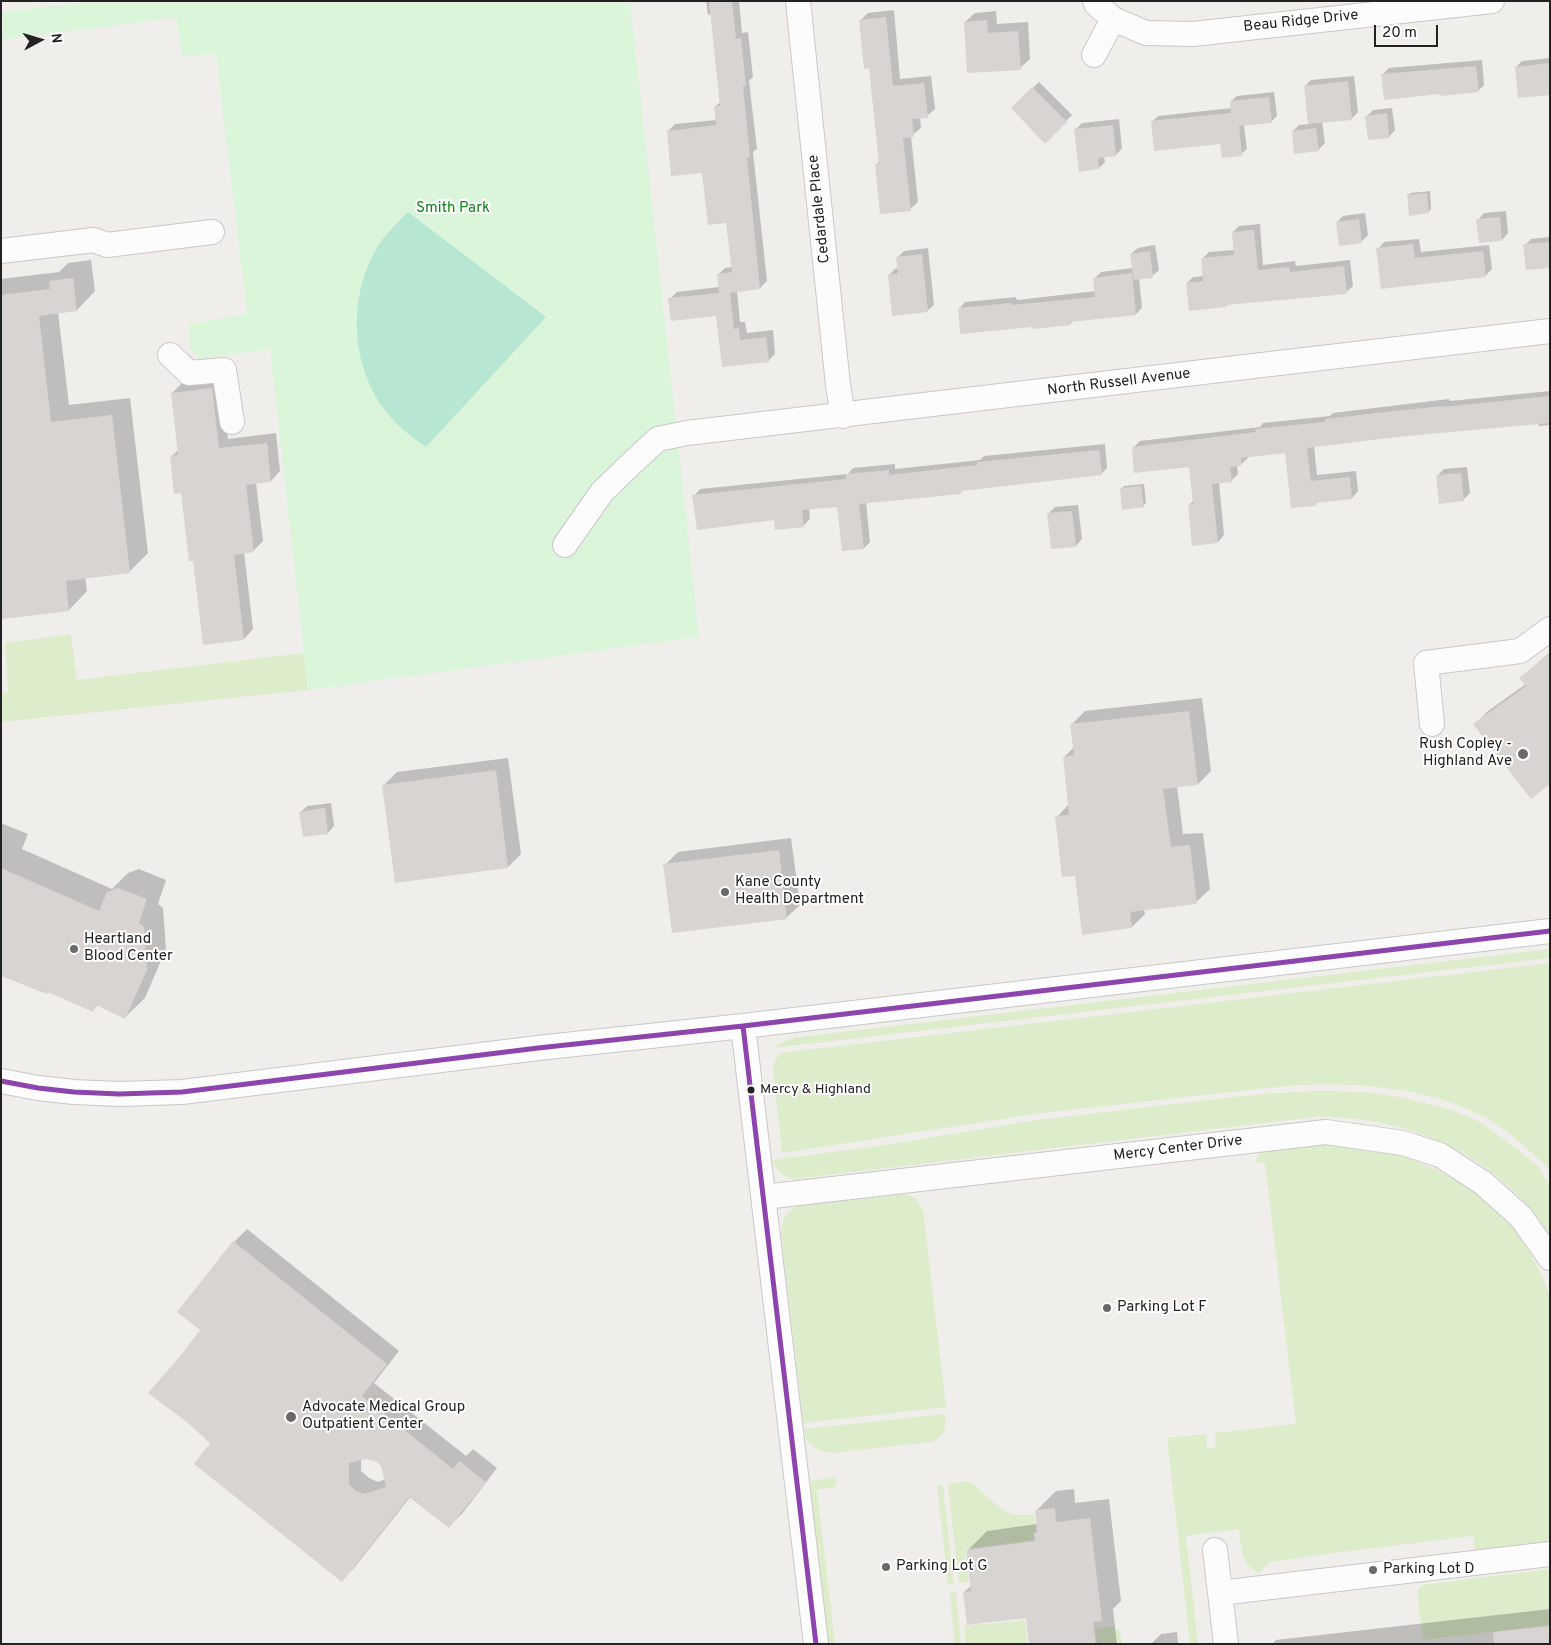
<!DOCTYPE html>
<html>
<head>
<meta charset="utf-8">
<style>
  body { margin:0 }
  #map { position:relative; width:1551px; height:1645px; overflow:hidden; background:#f0eeeb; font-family:Overpass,sans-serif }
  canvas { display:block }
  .frame { position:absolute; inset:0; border:2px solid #222; pointer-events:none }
  .north { position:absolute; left:15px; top:15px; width:50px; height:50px; -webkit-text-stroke:4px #fff; paint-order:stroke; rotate:84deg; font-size:14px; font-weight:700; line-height:20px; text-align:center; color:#222 }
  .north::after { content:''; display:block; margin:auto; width:18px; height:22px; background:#222; clip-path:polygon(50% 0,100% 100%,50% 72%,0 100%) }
  .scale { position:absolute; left:1374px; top:25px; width:64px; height:22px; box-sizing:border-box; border:2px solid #222; border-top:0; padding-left:6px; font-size:15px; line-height:18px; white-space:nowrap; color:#222; -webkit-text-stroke:4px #fff; paint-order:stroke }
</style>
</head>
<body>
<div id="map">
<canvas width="1551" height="1645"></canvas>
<div class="frame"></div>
<div class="north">N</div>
<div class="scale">20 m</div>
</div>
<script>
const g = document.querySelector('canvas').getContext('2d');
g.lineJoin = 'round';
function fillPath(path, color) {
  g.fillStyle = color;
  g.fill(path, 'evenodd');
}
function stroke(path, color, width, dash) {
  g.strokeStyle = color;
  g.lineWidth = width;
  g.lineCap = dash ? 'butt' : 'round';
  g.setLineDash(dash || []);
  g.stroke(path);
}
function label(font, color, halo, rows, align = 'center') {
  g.font = font + ' Overpass,sans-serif';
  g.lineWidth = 4;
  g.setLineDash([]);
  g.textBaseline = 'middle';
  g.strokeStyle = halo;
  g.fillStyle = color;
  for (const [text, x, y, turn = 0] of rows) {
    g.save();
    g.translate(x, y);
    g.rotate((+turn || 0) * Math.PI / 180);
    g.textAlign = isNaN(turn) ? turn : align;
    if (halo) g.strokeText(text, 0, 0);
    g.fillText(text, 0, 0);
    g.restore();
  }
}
fillPath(new Path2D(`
  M 71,634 L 77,680 L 304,653 L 308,690 L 1,722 L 1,693 L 8,692 L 5,643 Z
  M 1550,949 L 1550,958 L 772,1048 L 791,1038 Z
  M 1550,963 L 1550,1173 L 1547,1167 C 1529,1150 1512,1134 1491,1121 C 1435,1087 1351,1081 1287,1086 L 1041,1113 L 782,1153 L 773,1069 L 774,1063 L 780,1053 Z
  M 1316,1091 L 1366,1092 L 1405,1098 L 1452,1110 L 1480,1122 L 1522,1153 L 1539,1168 L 1550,1186 L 1550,1235 C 1496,1154 1411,1116 1315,1117 L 794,1179 C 782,1177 777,1170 772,1160 L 879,1146 L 1037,1120 L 1260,1094 Z
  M 1318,1144 C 1374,1145 1419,1156 1466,1187 C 1481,1197 1498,1209 1509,1223 C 1527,1244 1540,1270 1550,1296 L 1550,1543 L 1475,1551 L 1473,1536 L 1326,1554 L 1271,1562 L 1258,1573 C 1240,1562 1242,1549 1239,1529 L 1186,1536 L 1198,1644 L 1190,1644 L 1167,1438 L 1206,1434 L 1207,1448 L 1216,1448 L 1215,1433 L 1296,1424 L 1265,1163 L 1257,1163 L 1256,1160 L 1260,1152 L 1264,1150 Z
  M 904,1194 L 915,1198 L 923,1209 L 946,1407 L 803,1423 L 781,1232 C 782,1219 786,1212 798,1206 Z
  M 945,1414 C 947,1426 945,1438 931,1442 L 833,1453 C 818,1452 805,1445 804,1429 Z
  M 832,1477 L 835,1478 L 837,1483 L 835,1487 L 817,1490 L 835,1644 L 828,1644 L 809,1486 L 812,1481 Z
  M 961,1482 L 970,1482 C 982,1491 999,1510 1013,1514 C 1020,1516 1027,1515 1034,1515 L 1036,1532 L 1033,1532 L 1034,1540 L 965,1549 L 969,1582 L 959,1583 L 948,1484 Z
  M 937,1485 L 943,1485 L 954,1584 L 948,1584 Z
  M 1550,1569 L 1550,1625 L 1423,1640 L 1417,1592 L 1422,1585 Z
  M 956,1592 L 961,1644 L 955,1644 L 950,1593 Z
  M 1025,1620 L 1027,1644 L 966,1644 L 964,1626 Z
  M 1112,1626 L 1120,1631 L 1122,1644 L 1097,1644 L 1095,1629 Z`), '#ddeccb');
fillPath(new Path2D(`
  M 96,1 L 630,1 L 699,637 L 308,690 L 270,349 L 201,359 L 191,350 L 188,324 L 247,314 L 216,54 L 182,57 L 176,18 L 1,40 L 1,12 Z`), '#daf5da');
fillPath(new Path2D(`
  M 408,212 L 546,317 L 426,447 C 410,436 396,425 384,409 C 348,361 348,289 382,240 C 390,230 399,221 408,212 Z`), '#b7e6d2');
fillPath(new Path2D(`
  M 706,1 L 739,1 L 742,33 L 748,32 L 753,77 L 749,81 L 757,149 L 753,152 L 767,281 L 760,288 L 737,291 L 740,322 L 745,322 L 747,333 L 773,330 L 775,354 L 768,361 L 723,366 L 717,314 L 670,299 L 677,292 L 719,287 L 718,275 L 725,268 L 732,267 L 727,221 L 704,171 L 668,131 L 675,124 L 717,120 L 715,107 L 721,101 L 712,14 L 708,15 Z
  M 894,10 L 900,79 L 931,76 L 935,109 L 927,116 L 920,117 L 921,128 L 911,136 L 918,202 L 910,209 L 876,165 L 880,160 L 871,67 L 860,21 L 868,13 Z
  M 996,11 L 997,24 L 1028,22 L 1030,59 L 1020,68 L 965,22 L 975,13 Z
  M 1550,58 L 1550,93 L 1516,67 L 1522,61 Z
  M 1482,60 L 1484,85 L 1478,91 L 1441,93 L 1382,75 L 1389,68 Z
  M 1354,76 L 1358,112 L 1352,118 L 1322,121 L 1325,143 L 1318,150 L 1293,131 L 1299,125 L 1309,124 L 1305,86 L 1311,80 Z
  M 1039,82 L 1072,115 L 1045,142 L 1012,108 Z
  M 1274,92 L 1277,116 L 1271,122 L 1244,125 L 1247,149 L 1241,154 L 1222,142 L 1152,122 L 1158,116 L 1232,108 L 1231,101 L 1237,96 Z
  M 1392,108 L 1395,130 L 1389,137 L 1367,116 L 1373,110 Z
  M 1119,119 L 1122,148 L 1116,155 L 1104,156 L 1105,162 L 1099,168 L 1076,129 L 1082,123 Z
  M 1430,191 L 1431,209 L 1429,212 L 1408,195 L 1411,193 Z
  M 1506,211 L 1508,233 L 1502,240 L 1478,220 L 1484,213 Z
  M 1365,213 L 1368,235 L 1361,242 L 1337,222 L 1343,216 Z
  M 1260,224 L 1263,265 L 1295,261 L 1296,266 L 1350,260 L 1353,286 L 1346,292 L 1228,304 L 1226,306 L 1187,283 L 1193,277 L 1204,276 L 1202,259 L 1209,252 L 1234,250 L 1233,232 L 1239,226 Z
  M 1550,237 L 1550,266 L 1525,245 L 1531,239 Z
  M 1419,239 L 1421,252 L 1489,245 L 1492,269 L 1485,276 L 1378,249 L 1384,242 Z
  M 1155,245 L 1159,270 L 1152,276 L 1139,278 L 1142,308 L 1136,314 L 1074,320 L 1070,324 L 1034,325 L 959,309 L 965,302 L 1016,297 L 1017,300 L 1096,291 L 1095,278 L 1101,272 L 1133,268 L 1131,254 L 1138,248 Z
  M 928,248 L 934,305 L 927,311 L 889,275 L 895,269 L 899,268 L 898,257 L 904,251 Z
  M 91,260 L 95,291 L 77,310 L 58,312 L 69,405 L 130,398 L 148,553 L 129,572 L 85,577 L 87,591 L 69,610 L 1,618 L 1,279 L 59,272 L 68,263 Z
  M 221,379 L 228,439 L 276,433 L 280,471 L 271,481 L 256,483 L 263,541 L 253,551 L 244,552 L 253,629 L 244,639 L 194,560 L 182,492 L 171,457 L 179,449 L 172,393 L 182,383 Z
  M 1550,391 L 1550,425 L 1539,426 L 1538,423 L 1397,436 L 1314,446 L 1317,475 L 1356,471 L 1358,491 L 1352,498 L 1318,501 L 1315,505 L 1286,452 L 1247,456 L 1248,458 L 1241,464 L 1237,465 L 1238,474 L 1231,481 L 1219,482 L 1224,535 L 1218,542 L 1189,505 L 1194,500 L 1191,466 L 1133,448 L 1140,441 L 1260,427 L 1263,423 L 1330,416 L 1333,413 L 1449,399 L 1450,401 Z
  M 1105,444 L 1107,468 L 1101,474 L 963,490 L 961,492 L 866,502 L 870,542 L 864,548 L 838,505 L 809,508 L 810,519 L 803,526 L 694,496 L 700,489 L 848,474 L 853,468 L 895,464 L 895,469 L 980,460 L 984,456 Z
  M 1467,467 L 1470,493 L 1463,500 L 1437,476 L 1444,469 Z
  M 1144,484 L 1146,503 L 1143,506 L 1121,489 L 1124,486 Z
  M 1078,505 L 1082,539 L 1076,546 L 1048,514 L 1055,507 Z
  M 1550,652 L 1550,783 L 1475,724 L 1488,711 L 1526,684 L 1521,678 Z
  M 1202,698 L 1211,771 L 1198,784 L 1177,786 L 1183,834 L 1203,833 L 1210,889 L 1196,902 L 1144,909 L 1145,914 L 1132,927 L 1077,875 L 1057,817 L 1069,804 L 1064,757 L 1074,747 L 1072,724 L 1085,711 Z
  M 508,758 L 521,854 L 508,867 L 384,785 L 397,772 Z
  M 331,803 L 334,826 L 328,833 L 301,812 L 307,806 Z
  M 1,823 L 28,834 L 22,849 L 112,889 L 128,873 L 139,869 L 166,880 L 158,904 L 163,908 L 166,949 L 145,998 L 125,1017 L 98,1005 L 93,1010 L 49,991 L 1,974 Z
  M 791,838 L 800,905 L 786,918 L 665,865 L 678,852 Z
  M 247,1229 L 399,1351 L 374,1383 L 466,1456 L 473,1449 L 497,1468 L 462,1514 L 449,1526 L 411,1496 L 354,1568 L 342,1580 L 211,1443 L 182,1356 L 201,1330 L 234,1242 ZM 361,1458 L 372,1458 L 378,1461 L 385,1471 L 386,1479 L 378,1482 L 369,1478 L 361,1471 Z
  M 1074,1489 L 1075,1503 L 1109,1499 L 1121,1601 L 1113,1609 L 1117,1644 L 1030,1644 L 1027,1617 L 964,1592 L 972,1585 L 968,1550 L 987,1531 L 1037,1524 L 1036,1511 L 1056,1491 Z
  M 1550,1609 L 1550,1644 L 1272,1644 L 1276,1640 Z
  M 1177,1632 L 1178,1644 L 1151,1644 L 1161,1634 Z`), '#0003');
fillPath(new Path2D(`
  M 709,1 L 732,1 L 736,39 L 741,38 L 746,86 L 743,86 L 750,157 L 747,158 L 760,289 L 730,293 L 734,329 L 739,328 L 740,340 L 766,337 L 769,362 L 722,367 L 716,316 L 671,321 L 668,298 L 719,293 L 717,274 L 732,272 L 726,223 L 708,225 L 702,173 L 671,176 L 667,131 L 716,125 L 714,106 L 720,106 Z
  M 886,17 L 893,86 L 924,83 L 928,118 L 912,119 L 914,137 L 903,138 L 911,211 L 880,214 L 875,164 L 879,164 L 869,68 L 864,69 L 859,20 Z
  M 987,20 L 988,33 L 1018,31 L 1021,70 L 967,73 L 964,22 Z
  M 1550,63 L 1550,95 L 1518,98 L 1515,67 Z
  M 1476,66 L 1479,92 L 1441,96 L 1440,94 L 1384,100 L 1381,74 Z
  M 1348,81 L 1352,120 L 1308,124 L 1304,86 Z
  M 1032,87 L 1067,122 L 1045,144 L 1011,108 Z
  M 1269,97 L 1272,123 L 1239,126 L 1242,156 L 1222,158 L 1220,144 L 1154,151 L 1151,121 L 1231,113 L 1230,101 Z
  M 1387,113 L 1389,138 L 1368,140 L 1365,116 Z
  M 1113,125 L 1116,156 L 1098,158 L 1099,169 L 1079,172 L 1074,129 Z
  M 1316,128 L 1319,151 L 1294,154 L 1292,131 Z
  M 1427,193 L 1429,213 L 1409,216 L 1407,195 Z
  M 1500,217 L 1502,241 L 1479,243 L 1476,219 Z
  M 1359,219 L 1362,243 L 1339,246 L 1336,222 Z
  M 1254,230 L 1258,270 L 1289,267 L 1290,272 L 1344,266 L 1347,294 L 1226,305 L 1226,307 L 1189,311 L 1186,283 L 1203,281 L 1201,258 L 1234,255 L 1232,232 Z
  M 1550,242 L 1550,268 L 1526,270 L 1523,244 Z
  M 1413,244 L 1415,258 L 1483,251 L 1486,277 L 1381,289 L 1376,248 Z
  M 1150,251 L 1153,278 L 1134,280 L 1130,254 Z
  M 922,254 L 928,312 L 892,316 L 888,275 L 898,273 L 896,257 Z
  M 1132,273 L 1136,315 L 1070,322 L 1071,325 L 1033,329 L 1033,327 L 960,334 L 958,308 L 1011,303 L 1011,305 L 1095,297 L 1093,278 Z
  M 73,278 L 77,311 L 39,316 L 51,422 L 112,415 L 130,573 L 66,581 L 69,611 L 3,619 L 1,602 L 1,295 L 50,289 L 49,281 Z
  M 212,388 L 219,448 L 267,443 L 271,482 L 246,485 L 254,552 L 234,555 L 244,640 L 203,645 L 193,561 L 189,561 L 181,493 L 174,494 L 170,456 L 178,455 L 171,393 Z
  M 1550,396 L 1550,423 L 1397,437 L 1307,448 L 1311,481 L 1350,477 L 1352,499 L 1315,503 L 1316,506 L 1291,508 L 1285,453 L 1241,458 L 1241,466 L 1230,467 L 1232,482 L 1212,484 L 1218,543 L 1192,546 L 1188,505 L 1193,504 L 1189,467 L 1134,473 L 1132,447 L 1256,432 L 1255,429 L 1325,422 L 1325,419 L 1394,411 L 1443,406 L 1443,407 Z
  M 1099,450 L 1102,475 L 961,491 L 961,494 L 859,504 L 864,549 L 842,551 L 837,507 L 802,510 L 804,527 L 775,530 L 774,520 L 697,530 L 692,495 L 846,479 L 846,474 L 889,470 L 889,475 L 977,465 L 977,462 Z
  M 1461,473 L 1464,501 L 1439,504 L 1436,475 Z
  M 1141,486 L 1144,507 L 1122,510 L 1120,488 Z
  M 1072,511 L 1076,547 L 1051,549 L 1047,513 Z
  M 1550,653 L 1550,784 L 1531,799 L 1473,724 L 1526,686 L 1519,678 Z
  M 1189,711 L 1198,785 L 1163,789 L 1171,847 L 1190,845 L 1197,904 L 1130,912 L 1132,928 L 1082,935 L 1075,876 L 1062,877 L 1055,816 L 1069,815 L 1063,757 L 1074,755 L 1070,724 Z
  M 496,770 L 508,868 L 395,883 L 382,785 Z
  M 325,808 L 328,834 L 303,837 L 299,812 Z
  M 779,850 L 787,919 L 672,933 L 663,864 Z
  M 1,868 L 99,911 L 107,892 L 118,888 L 147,899 L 139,923 L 144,927 L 147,970 L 125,1019 L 96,1005 L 93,1012 L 48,992 L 47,994 L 1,976 Z
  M 233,1241 L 387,1364 L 362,1396 L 453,1469 L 459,1461 L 486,1482 L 449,1528 L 409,1497 L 342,1582 L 194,1464 L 210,1443 L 188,1423 L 148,1393 L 181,1355 L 200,1330 L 177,1312 ZM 366,1459 L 377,1462 L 381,1466 L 386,1487 L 364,1494 L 356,1491 L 349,1484 L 349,1463 Z
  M 1055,1508 L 1056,1522 L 1090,1518 L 1102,1621 L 1093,1622 L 1096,1644 L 1029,1644 L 1026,1618 L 967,1625 L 963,1592 L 971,1591 L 966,1550 L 1035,1541 L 1034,1533 L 1037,1533 L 1035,1510 Z
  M 1550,1626 L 1550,1644 L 1494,1644 L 1493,1632 Z`), '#d7d4d2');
const minor = new Path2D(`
  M 798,1 L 838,385 L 843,416
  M 1113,19 L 1146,33 L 1193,34 L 1492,1
  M 1094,55 L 1113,19 L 1096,4 L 1095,1
  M 1,251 L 94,240 L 107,245 L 212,232
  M 170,355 L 189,373 L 224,370 L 232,422
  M 565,545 L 602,492 L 633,462 L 658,439 L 687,433 L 1550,331
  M 1432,724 L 1426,663 L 1520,651 L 1550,629
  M 743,1026 L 816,1644
  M 1,1081 L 38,1088 L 74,1092 L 119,1094 L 182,1092 L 538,1048 L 743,1026 L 1550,931
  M 764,1197 L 1326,1132 L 1403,1143 L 1440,1155 L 1483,1183 L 1521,1217 L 1550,1258
  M 1215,1550 L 1226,1644
  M 1220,1593 L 1550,1554`);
stroke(minor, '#c9c8c7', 26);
stroke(minor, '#fdfcfc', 24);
stroke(new Path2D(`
  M 743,1026 L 816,1644
  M 1,1081 L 38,1088 L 74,1092 L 119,1094 L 182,1092 L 538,1048 L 743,1026 L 1550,931`), '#8e44ad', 5);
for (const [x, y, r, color] of [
  [1523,754,6,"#6a6968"],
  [725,892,5,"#6a6968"],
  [74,949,5,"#6a6968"],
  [751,1090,4.5,"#222"],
  [1107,1308,5,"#6a6968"],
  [291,1417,6,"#6a6968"],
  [886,1567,5,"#6a6968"],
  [1373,1570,5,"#6a6968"]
]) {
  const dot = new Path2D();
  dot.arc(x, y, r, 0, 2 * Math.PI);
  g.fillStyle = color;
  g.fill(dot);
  stroke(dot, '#fff', 2);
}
label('14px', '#222', '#fff', [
  ["Mercy & Highland",760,1090]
], 'left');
label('15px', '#222', '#fff', [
  ["Beau Ridge Drive",1301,22,-6],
  ["Cedardale Place",820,209,-96],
  ["North Russell Avenue",1119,383,-7],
  ["Mercy Center Drive",1178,1149,-7]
]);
label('15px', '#0c8416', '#fff', [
  ["Smith Park",453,209]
]);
label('15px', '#222', '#fff', [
  ["Rush Copley -",1512,745,"right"],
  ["Highland Ave",1512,762,"right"],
  ["Kane County",735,883],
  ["Health Department",735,900],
  ["Heartland",84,940],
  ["Blood Center",84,957],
  ["Parking Lot F",1117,1308],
  ["Advocate Medical Group",302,1408],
  ["Outpatient Center",302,1425],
  ["Parking Lot G",896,1567],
  ["Parking Lot D",1383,1570]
], 'left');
</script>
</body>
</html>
